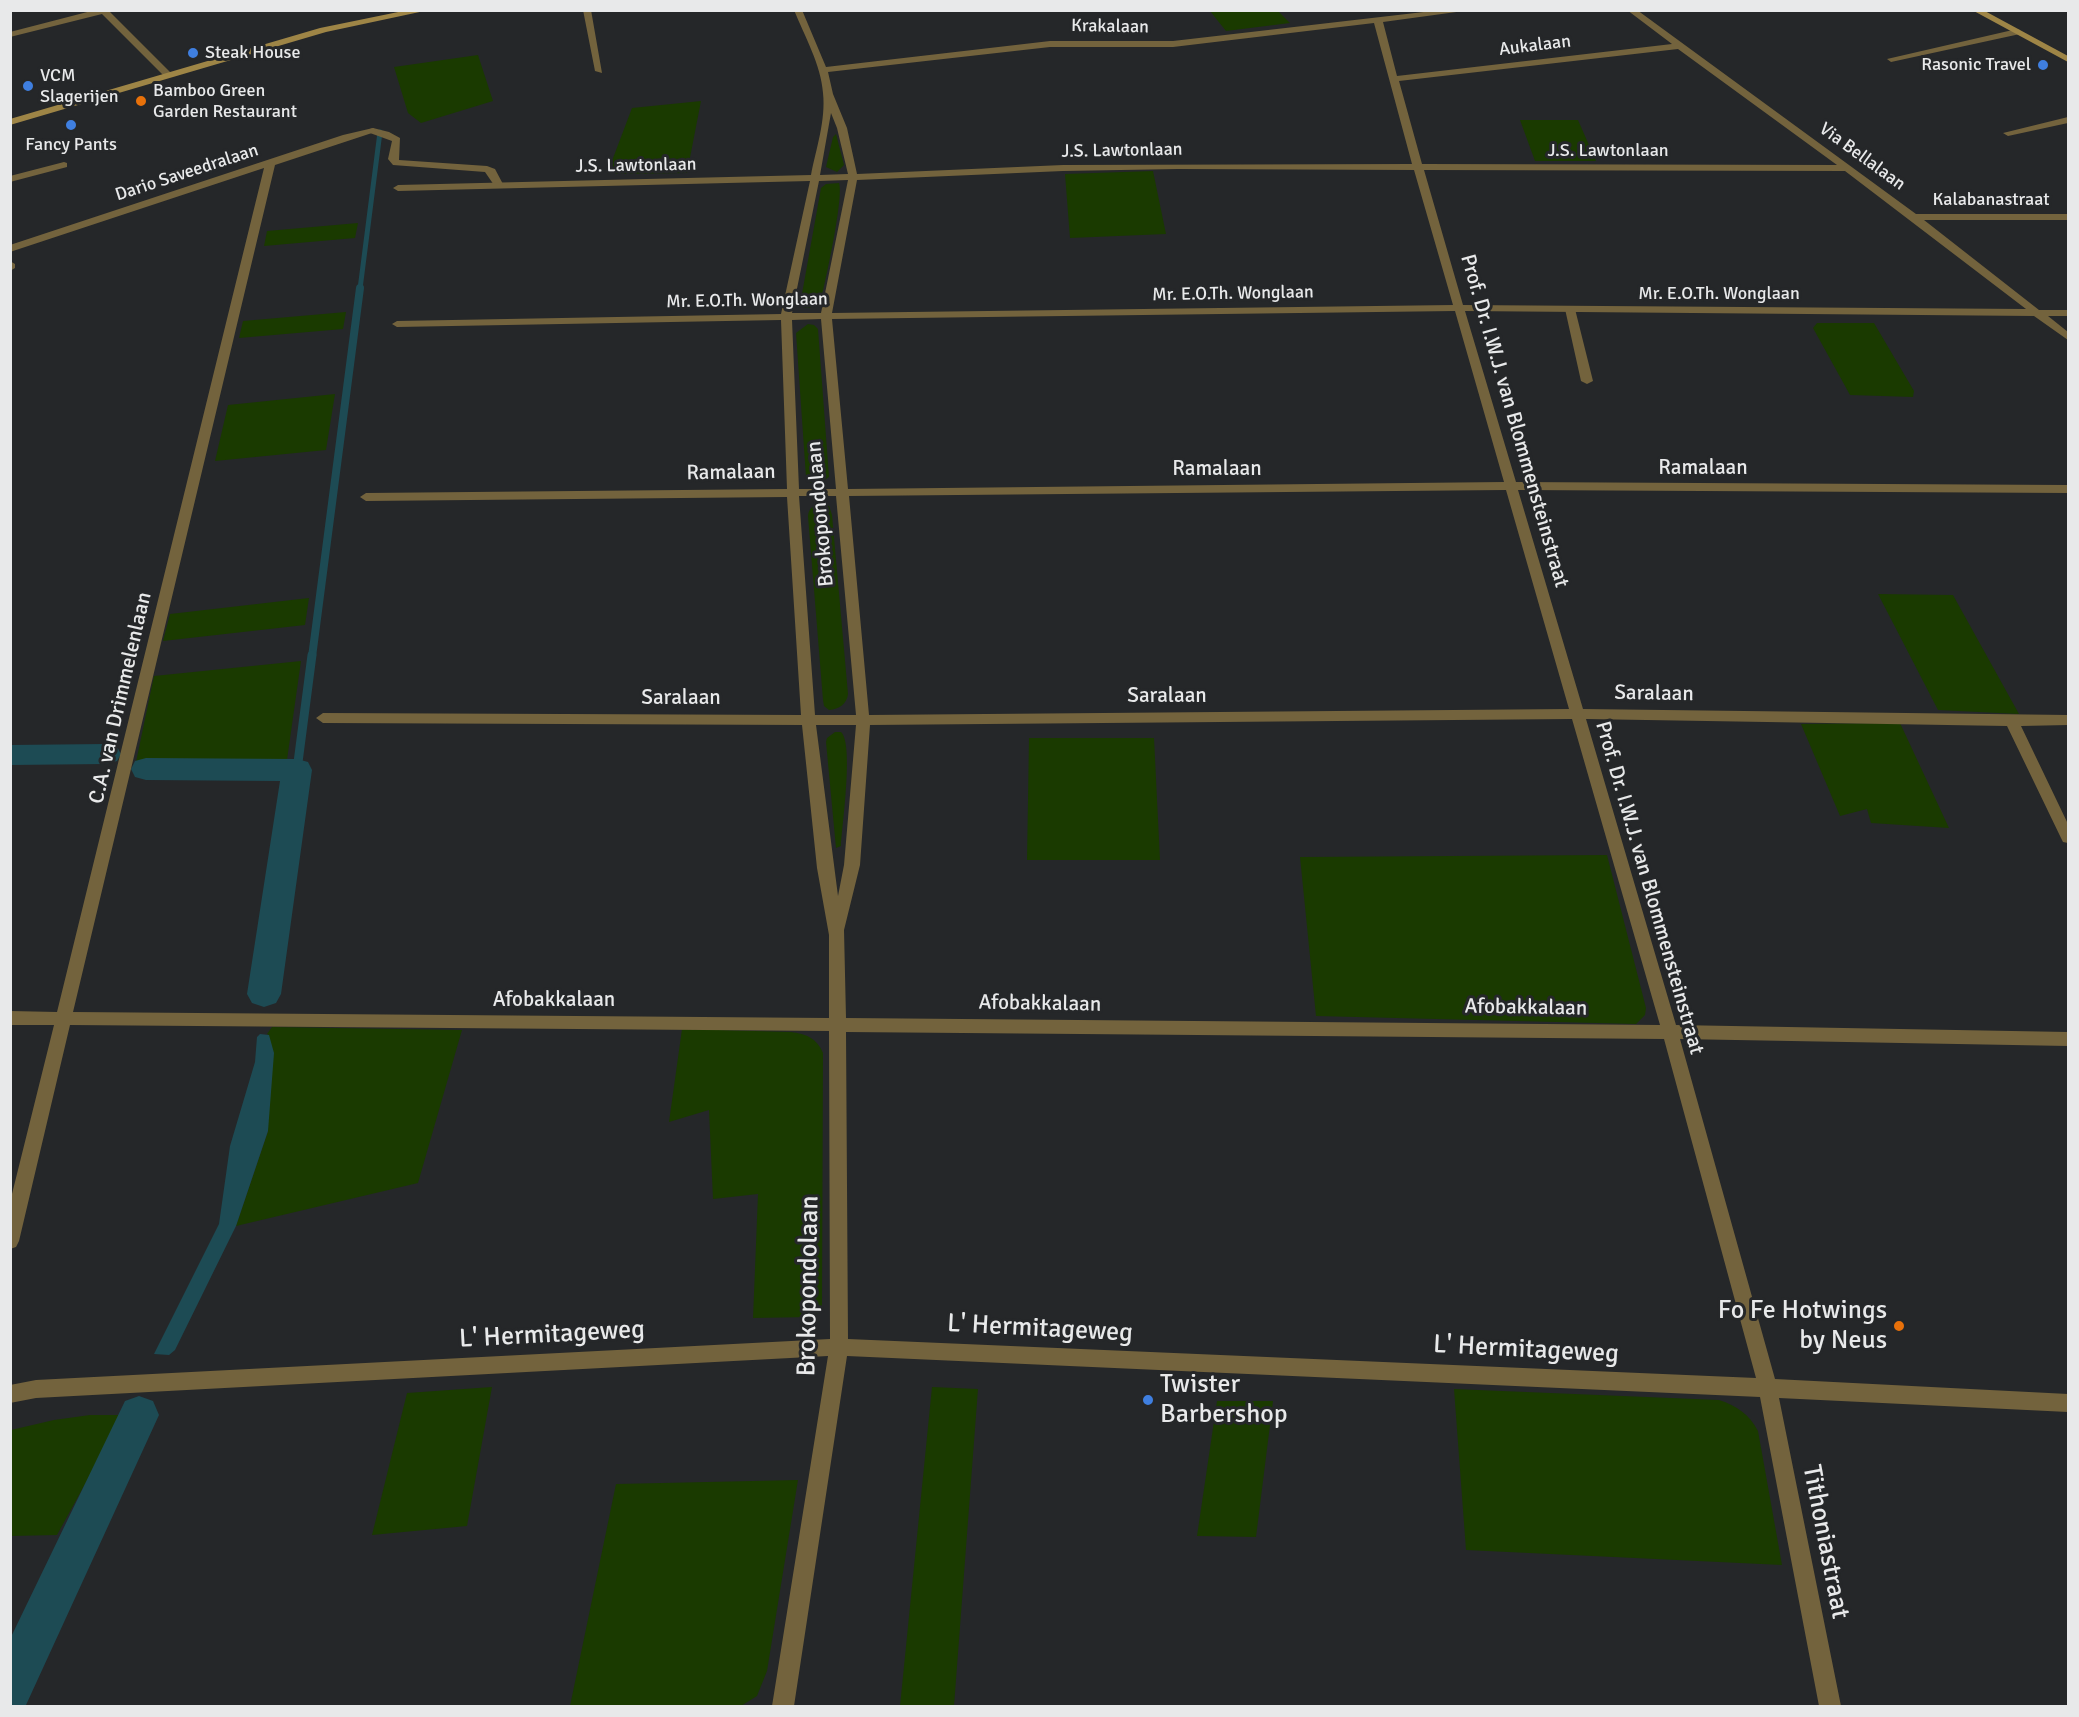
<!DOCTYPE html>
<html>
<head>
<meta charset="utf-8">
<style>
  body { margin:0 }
  #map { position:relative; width:2079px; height:1717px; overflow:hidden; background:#252729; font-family:Signika,sans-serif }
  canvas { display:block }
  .frame { position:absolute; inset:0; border:12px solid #e8e9ea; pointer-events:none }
</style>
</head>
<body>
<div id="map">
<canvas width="2079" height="1717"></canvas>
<div class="frame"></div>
</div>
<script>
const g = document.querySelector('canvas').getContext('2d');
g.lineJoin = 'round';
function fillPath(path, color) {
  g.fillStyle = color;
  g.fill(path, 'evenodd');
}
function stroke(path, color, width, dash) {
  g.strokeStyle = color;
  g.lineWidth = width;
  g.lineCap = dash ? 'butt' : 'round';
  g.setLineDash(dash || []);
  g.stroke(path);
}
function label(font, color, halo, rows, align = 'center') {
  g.font = font + ' Signika,sans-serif';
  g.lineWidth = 6;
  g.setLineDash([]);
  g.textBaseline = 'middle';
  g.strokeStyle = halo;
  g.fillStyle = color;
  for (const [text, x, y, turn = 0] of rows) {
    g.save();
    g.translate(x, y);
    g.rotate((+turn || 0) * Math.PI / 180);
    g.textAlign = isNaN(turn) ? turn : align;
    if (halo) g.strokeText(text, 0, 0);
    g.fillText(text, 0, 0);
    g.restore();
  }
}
fillPath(new Path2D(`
  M 1210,11 L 1278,11 L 1290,23 L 1226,31 Z
  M 478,55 L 493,101 L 421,123 L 408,113 L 394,67 Z
  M 701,101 L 687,173 L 607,174 L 632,108 Z
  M 1520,120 L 1578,120 L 1596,161 L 1535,161 Z
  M 836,134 L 844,165 L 837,172 L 826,167 L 833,137 Z
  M 1153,171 L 1166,234 L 1070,238 L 1065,174 Z
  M 839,183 C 844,198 825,283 820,304 L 815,307 L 804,308 L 800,305 L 821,188 L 826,184 Z
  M 358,223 L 355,238 L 264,246 L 267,231 Z
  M 346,312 L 343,329 L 239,338 L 243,321 Z
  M 1817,323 L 1874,323 L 1914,391 L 1913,397 L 1850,395 L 1813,328 Z
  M 808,324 L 814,325 L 818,329 L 829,477 L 818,484 L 811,483 L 806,477 L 796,333 Z
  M 335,394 L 326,450 L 215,461 L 228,405 Z
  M 825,504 L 829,506 L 832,515 L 848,694 C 847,704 839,709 829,710 L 824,706 L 823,700 L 808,516 C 809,506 816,504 825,504 Z
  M 1878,594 L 1953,595 L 2019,714 L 1938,710 Z
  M 309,598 L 305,625 L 163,641 L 170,614 Z
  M 301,661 L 286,767 L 180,767 L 179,759 L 136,762 L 154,676 Z
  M 1900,723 L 1949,828 L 1871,823 L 1867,809 L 1840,816 L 1801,724 Z
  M 835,732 L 841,732 C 854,744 842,826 841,846 L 836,848 L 826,742 L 827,738 Z
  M 1029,738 L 1154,738 L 1160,860 L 1027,860 Z
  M 1607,855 L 1646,1008 L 1645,1015 L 1636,1024 L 1316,1016 L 1300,857 Z
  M 272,1027 L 462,1030 L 418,1183 L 236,1226 L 268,1131 L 269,1035 L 267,1034 Z
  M 682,1029 L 791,1032 C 806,1034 817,1038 823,1053 L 822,1305 L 818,1313 L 812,1317 L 753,1318 L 758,1194 L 713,1199 L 709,1110 L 669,1122 Z
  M 492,1387 L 467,1526 L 372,1535 L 407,1393 Z
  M 932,1387 L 978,1389 L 954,1706 L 900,1706 Z
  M 1454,1389 L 1719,1400 C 1737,1406 1749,1414 1758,1431 L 1782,1565 L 1466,1550 Z
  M 1217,1401 L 1273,1401 L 1256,1537 L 1197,1536 Z
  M 90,1415 L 123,1415 L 57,1535 L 11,1536 L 11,1430 L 54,1420 Z
  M 798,1480 L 767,1671 L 757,1696 L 741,1706 L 570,1706 L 616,1484 Z`), '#1a3a00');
fillPath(new Path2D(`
  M 260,1034 L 269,1035 L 274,1053 L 268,1131 L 236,1226 L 175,1350 L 169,1355 L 154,1354 L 219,1224 L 230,1146 L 255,1062 L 257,1037 Z`), '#1d4b54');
stroke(new Path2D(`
  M 360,289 L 380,132`), '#1d4b54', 5);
stroke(new Path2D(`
  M 312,657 L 360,288`), '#1d4b54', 8);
stroke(new Path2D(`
  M 297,770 L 312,655`), '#1d4b54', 9);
fillPath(new Path2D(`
  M 106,744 L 117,747 L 121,754 L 117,761 L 106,764 L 10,765 L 10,745 Z
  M 146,758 L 297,759 L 308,762 L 312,770 L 281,994 L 276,1003 L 264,1007 L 252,1003 L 247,994 L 280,781 L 146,780 L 135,777 L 131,769 L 135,761 Z
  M 139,1396 L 153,1401 L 159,1415 L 26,1705 L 10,1706 L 10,1639 L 125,1401 Z`), '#1d4b54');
fillPath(new Path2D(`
  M 583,10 L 591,10 L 602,73 L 595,71 Z
  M 373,128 L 389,132 L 400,138 L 399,160 L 487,166 L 495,169 L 504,186 L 496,188 L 485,172 L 393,165 L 388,159 L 392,141 L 370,133 L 370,129 Z
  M 64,162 L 67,163 L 67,167 L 10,182 L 10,176 Z
  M 1570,306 L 1575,309 L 1593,381 L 1587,384 L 1581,381 L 1565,309 Z`), '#73633d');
fillPath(new Path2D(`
  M 95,10 L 111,10 L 110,12 L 171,73 L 171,77 L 165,77 L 102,14 L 10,37 L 10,32 Z
  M 794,10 L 802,10 L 826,67 L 1050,41 L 1173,41 L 1441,10 L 1471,10 L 1383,22 L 1397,76 L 1672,44 L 1627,10 L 1637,10 L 1916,214 L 2068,214 L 2068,220 L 1924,220 L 2039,310 L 2068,310 L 2068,316 L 2048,316 L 2068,332 L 2068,340 L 2034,316 L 1465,311 L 1516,482 L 2068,485 L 2068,493 L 1518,490 L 1583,709 L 2068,715 L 2068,725 L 2021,726 L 2068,824 L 2068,843 L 2063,842 L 2061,838 L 2007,726 L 1586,719 L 1676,1025 L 2068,1032 L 2068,1046 L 1680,1039 L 1775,1379 L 2068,1394 L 2068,1412 L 1779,1398 L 1841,1706 L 1819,1706 L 1760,1397 L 847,1356 L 794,1706 L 772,1706 L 828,1356 L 36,1398 L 10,1403 L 10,1385 L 36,1380 L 830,1339 L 829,1031 L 70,1025 L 19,1241 L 16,1247 L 10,1249 L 10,1202 L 54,1025 L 10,1025 L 10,1011 L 57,1012 L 264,168 L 10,252 L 10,245 L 343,135 L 373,128 L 378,131 L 275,165 L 73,1012 L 829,1018 L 829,935 L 817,868 L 802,725 L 323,723 L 316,718 L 323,713 L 801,715 L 787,497 L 366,501 L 360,497 L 366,493 L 787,489 L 781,320 L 397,327 L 392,324 L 397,321 L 781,314 L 810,181 L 398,191 L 393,188 L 398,185 L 811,175 C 816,149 826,120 823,93 C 821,65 805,37 794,10 ZM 1374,23 L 1412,164 L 1063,165 L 857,174 L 847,128 L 833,94 L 828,72 L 1050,47 L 1173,47 ZM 1678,49 L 1837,165 L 1422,164 L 1399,81 ZM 831,113 L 837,128 L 848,174 L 820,175 ZM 1178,169 L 1414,170 L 1453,305 L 832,313 L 857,180 L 1063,171 ZM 1424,170 L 1845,171 L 2026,309 L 1463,305 ZM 848,180 L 821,313 L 792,313 L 819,181 ZM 1455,311 L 1504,482 L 848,489 L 832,319 ZM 821,319 L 836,489 L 799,489 L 792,320 ZM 1506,490 L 1569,709 L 869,715 L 849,496 ZM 799,496 L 836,496 L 856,715 L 815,715 ZM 1572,719 L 1660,1025 L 846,1018 L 844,930 L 860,865 L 870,725 ZM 816,725 L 856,725 L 844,865 L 838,896 ZM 846,1032 L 1664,1039 L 1756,1378 L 848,1339 Z
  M 2017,29 L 2020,30 L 2020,34 L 1891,62 L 1887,59 Z
  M 2068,117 L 2068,123 L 2008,136 L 2003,133 Z
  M 10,261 L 15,264 L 15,268 L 10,271 Z`), '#73633d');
fillPath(new Path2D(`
  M 408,10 L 429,10 L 326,32 L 10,125 L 10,119 L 320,28 Z
  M 1972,10 L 1983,10 L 2068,56 L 2068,62 Z`), '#9e8546');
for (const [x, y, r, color] of [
  [193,53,6,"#3f7fe0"],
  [2043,65,6,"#3f7fe0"],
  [28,86,6,"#3f7fe0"],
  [141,101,6,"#e8710a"],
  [71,125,6,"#3f7fe0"],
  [1899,1326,6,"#e8710a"],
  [1148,1400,6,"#3f7fe0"]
]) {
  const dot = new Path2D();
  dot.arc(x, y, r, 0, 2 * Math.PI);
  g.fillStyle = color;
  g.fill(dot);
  stroke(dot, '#252729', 2);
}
label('18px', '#e8e9ea', '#252729', [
  ["Krakalaan",1110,27,1],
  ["Aukalaan",1535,46,-7],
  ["J.S. Lawtonlaan",1122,151,-1],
  ["J.S. Lawtonlaan",1608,151],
  ["Via Bellalaan",1862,157,36],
  ["J.S. Lawtonlaan",636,166,-1],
  ["Dario Saveedralaan",187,173,-18],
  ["Kalabanastraat",1991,200],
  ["Mr. E.O.Th. Wonglaan",1233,294,-1],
  ["Mr. E.O.Th. Wonglaan",1719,294],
  ["Mr. E.O.Th. Wonglaan",747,301,-1]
]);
label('18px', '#e8e9ea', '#252729', [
  ["Steak House",205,53],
  ["Rasonic Travel",2031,65,"right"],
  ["VCM",40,76],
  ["Slagerijen",40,97],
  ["Bamboo Green",153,91],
  ["Garden Restaurant",153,112],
  ["Fancy Pants",71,145,"center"]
], 'left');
label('21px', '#e8e9ea', '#252729', [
  ["Prof. Dr. I.W.J. van Blommensteinstraat",1514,421,74],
  ["Ramalaan",1703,468],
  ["Ramalaan",1217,469],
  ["Ramalaan",731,473,-1],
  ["Brokopondolaan",821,514,-95],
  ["Saralaan",1654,694,1],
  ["Saralaan",1167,696],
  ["C.A. van Drimmelenlaan",121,698,-77],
  ["Saralaan",681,698],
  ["Prof. Dr. I.W.J. van Blommensteinstraat",1649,888,74],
  ["Afobakkalaan",554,1000],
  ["Afobakkalaan",1040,1004,1],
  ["Afobakkalaan",1526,1008,1]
]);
label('26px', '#e8e9ea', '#252729', [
  ["Brokopondolaan",809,1286,-89],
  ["L' Hermitageweg",1040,1329,3],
  ["L' Hermitageweg",552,1335,-3],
  ["L' Hermitageweg",1526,1350,3],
  ["Tithoniastraat",1825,1542,79]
]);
label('26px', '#e8e9ea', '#252729', [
  ["Fo Fe Hotwings",1887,1311],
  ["by Neus",1887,1341],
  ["Twister",1160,1385,"left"],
  ["Barbershop",1160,1415,"left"]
], 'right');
</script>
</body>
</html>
